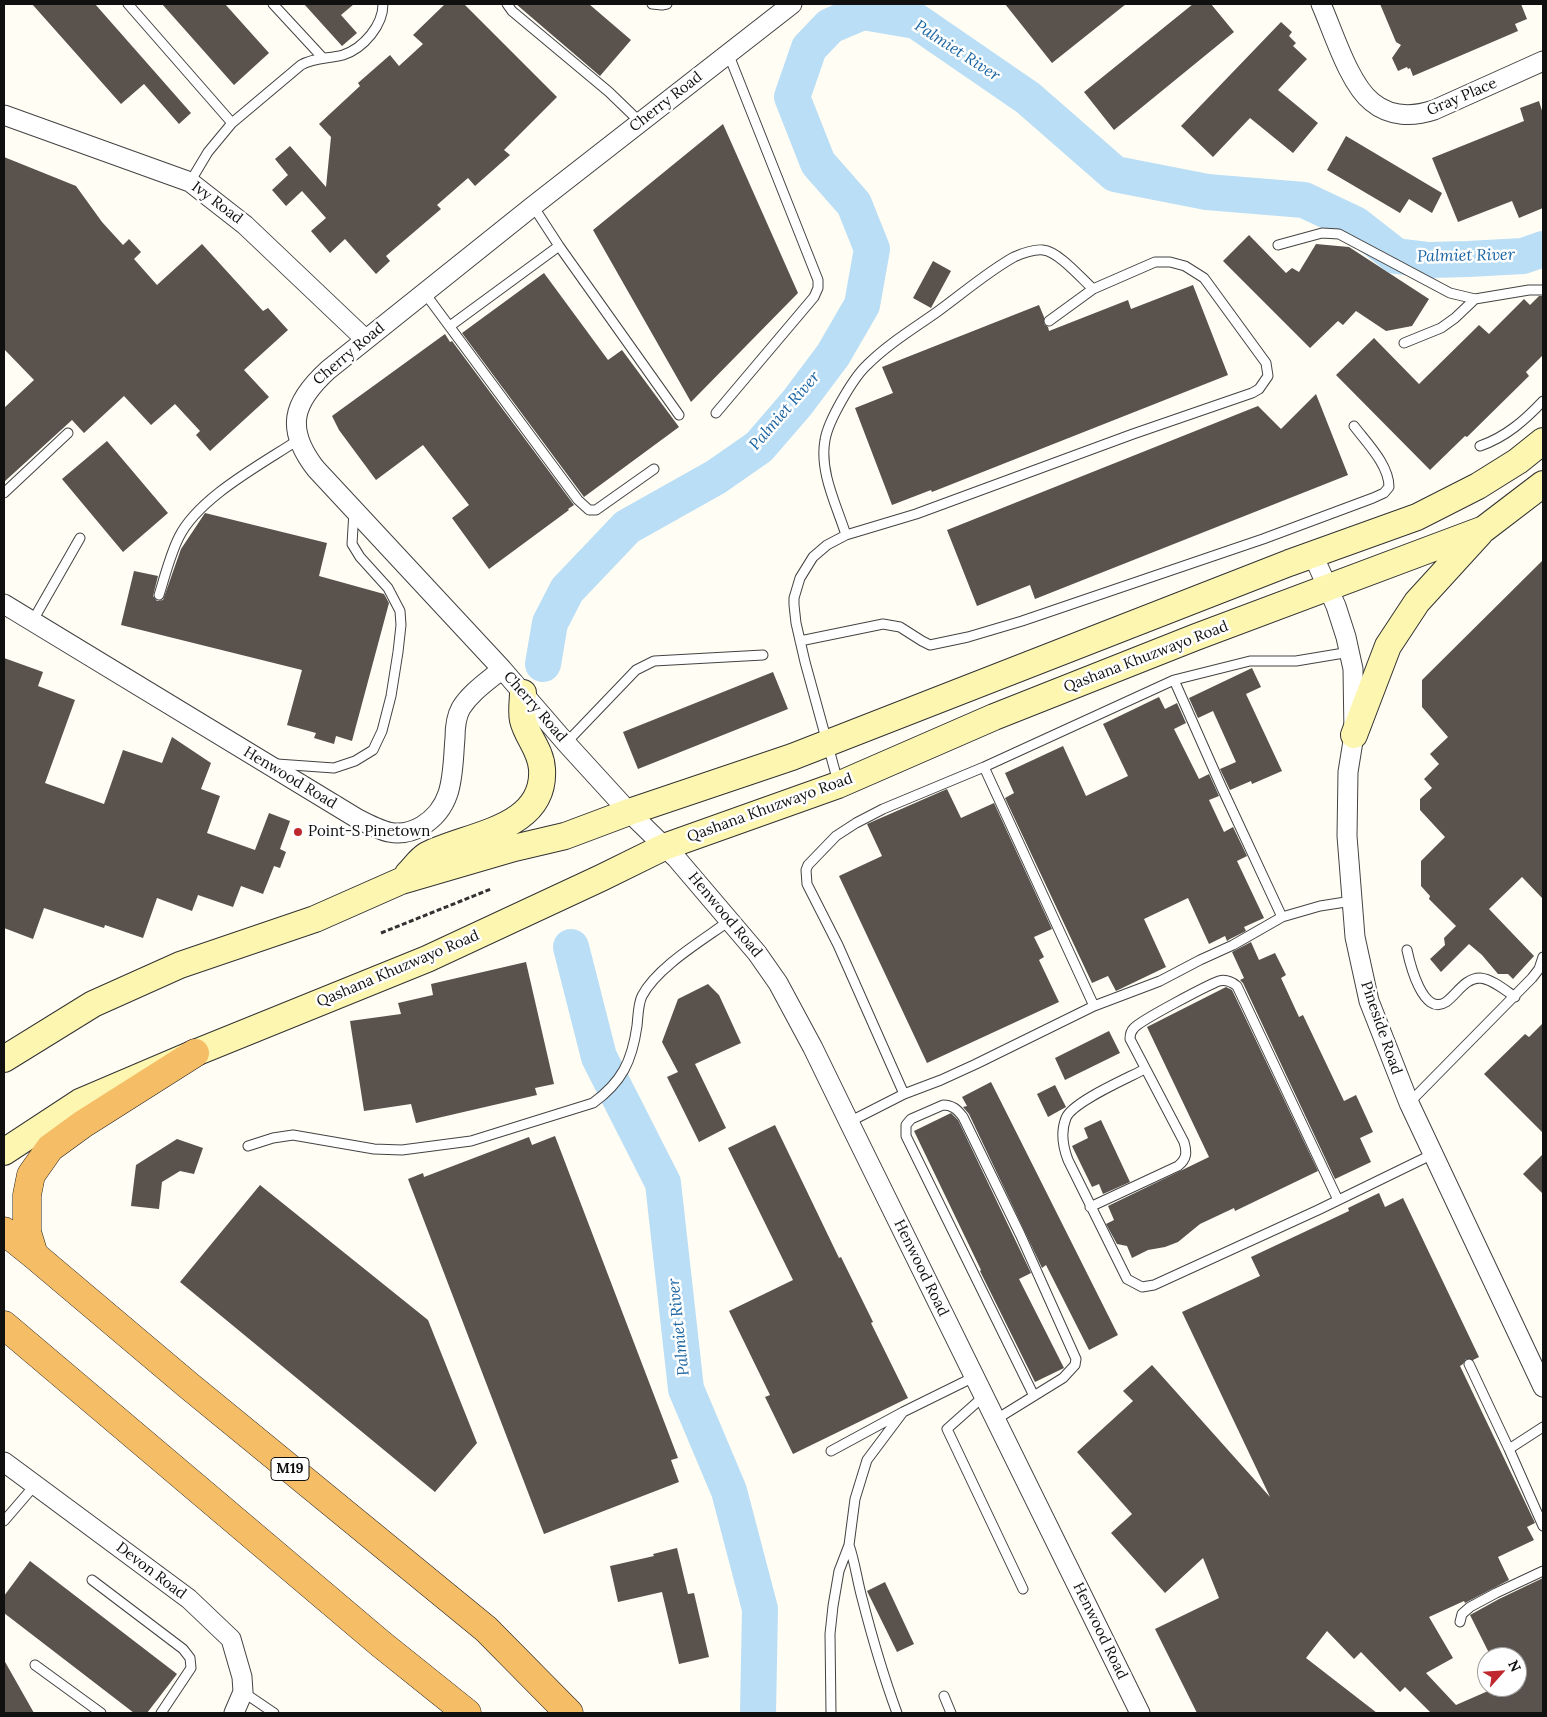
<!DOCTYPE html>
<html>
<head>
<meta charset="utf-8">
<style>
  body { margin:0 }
  #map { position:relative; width:1547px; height:1717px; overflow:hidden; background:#fffdf4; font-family:Lora,serif }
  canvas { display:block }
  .frame { position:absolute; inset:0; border:5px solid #101010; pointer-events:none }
  .north { position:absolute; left:1477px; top:1647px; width:50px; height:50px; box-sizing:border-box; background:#fff; border:1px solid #9f9f9f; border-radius:50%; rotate:64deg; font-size:14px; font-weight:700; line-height:20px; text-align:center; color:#101010 }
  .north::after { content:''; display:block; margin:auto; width:18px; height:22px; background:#bf292e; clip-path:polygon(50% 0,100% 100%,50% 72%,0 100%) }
</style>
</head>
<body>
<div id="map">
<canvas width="1547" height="1717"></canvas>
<div class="frame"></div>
<div class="north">N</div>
</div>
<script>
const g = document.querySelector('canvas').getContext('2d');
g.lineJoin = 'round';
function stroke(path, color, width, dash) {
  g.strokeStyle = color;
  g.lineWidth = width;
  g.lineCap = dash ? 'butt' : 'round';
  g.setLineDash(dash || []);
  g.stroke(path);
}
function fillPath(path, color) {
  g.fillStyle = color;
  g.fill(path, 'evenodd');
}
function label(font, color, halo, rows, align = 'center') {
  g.font = font + ' Lora,serif';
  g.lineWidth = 5;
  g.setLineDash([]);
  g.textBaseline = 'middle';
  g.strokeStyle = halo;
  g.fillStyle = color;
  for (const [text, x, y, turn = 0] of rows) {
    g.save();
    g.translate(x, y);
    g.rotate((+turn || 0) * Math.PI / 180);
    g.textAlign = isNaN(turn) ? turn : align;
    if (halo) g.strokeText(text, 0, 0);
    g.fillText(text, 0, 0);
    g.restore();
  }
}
stroke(new Path2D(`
  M 543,664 L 550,623 L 567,590 L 627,527 L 716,477 L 759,447 L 797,403 L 833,355 L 862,305 L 872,249 L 854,204 L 818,163 L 792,97 L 809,48 L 830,26 L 863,12 L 916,21 L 1028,98 L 1115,174 L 1207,192 L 1304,200 L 1355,224 L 1396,256 L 1429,260 L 1468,259 L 1523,256 L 1543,249
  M 571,947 L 599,1057 L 663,1183 L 686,1389 L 729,1491 L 760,1609 L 758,1713`), '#b9def5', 36);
fillPath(new Path2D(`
  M 32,4 L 95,4 L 191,113 L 179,124 L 144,84 L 121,104 Z
  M 162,4 L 225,4 L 269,53 L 234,85 Z
  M 304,4 L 354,4 L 341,15 L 357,33 L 342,46 Z
  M 445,4 L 464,4 L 557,97 L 504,150 L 510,155 L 475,186 L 468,178 L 437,205 L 441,209 L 386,256 L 390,261 L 376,274 L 345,239 L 330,253 L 311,231 L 326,218 L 302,191 L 286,206 L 272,190 L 288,175 L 275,159 L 290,146 L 326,187 L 331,137 L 319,124 L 360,86 L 358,83 L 390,55 L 399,66 L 423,44 L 413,35 Z
  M 516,4 L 589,4 L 631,40 L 600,76 Z
  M 1005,4 L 1126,4 L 1052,63 Z
  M 1193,4 L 1211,4 L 1234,32 L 1114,130 L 1084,92 Z
  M 1380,4 L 1521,4 L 1527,19 L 1515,24 L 1518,31 L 1413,76 L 1410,68 L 1408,69 L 1407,67 L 1398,71 L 1392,58 L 1401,45 L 1396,42 Z
  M 1281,22 L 1292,32 L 1289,36 L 1296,43 L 1293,46 L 1307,59 L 1278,90 L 1318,123 L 1293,153 L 1250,118 L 1213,157 L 1181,126 Z
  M 1539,101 L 1543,114 L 1543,208 L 1519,218 L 1512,201 L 1458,222 L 1432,158 L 1524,121 L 1520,108 Z
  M 723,124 L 798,293 L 691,402 L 593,230 Z
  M 1346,136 L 1442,193 L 1432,213 L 1409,199 L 1400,213 L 1327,170 Z
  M 4,157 L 76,186 L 102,222 L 123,245 L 129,239 L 141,252 L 134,259 L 157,285 L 202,244 L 263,311 L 268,308 L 288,330 L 244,370 L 269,397 L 210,451 L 196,435 L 200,431 L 175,404 L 151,425 L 124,396 L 84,433 L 72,420 L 4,482 L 4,408 L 34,380 L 4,349 Z
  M 1249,235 L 1286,273 L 1292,268 L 1299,272 L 1316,244 L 1349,247 L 1429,299 L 1412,326 L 1386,331 L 1356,311 L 1343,325 L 1338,321 L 1310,348 L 1223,261 Z
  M 933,261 L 951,271 L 931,308 L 913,298 Z
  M 544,273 L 608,360 L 622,350 L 679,427 L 584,497 L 462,333 Z
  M 1193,285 L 1228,375 L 932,492 L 931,490 L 892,505 L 855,408 L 893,393 L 882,367 L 1039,305 L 1044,317 L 1044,324 L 1048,327 L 1049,331 L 1128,300 L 1131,309 Z
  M 1539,296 L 1543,296 L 1543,355 L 1526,372 L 1529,376 L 1467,437 L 1465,436 L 1430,470 L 1336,375 L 1374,338 L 1419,384 L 1479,325 L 1489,334 L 1524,299 L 1530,305 Z
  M 445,334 L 450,342 L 452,341 L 574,505 L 568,509 L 569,510 L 489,569 L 452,518 L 469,505 L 423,445 L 376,480 L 339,430 L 332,416 Z
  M 1316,394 L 1348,475 L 1035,599 L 1030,585 L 977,606 L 947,530 L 1258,406 L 1281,429 Z
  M 107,441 L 168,513 L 123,552 L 62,479 Z
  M 205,513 L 327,543 L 319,576 L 384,594 L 389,603 L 352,741 L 336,736 L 334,744 L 314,738 L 316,733 L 287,725 L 302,670 L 121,625 L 134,571 L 158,576 L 153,596 L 157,601 L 163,600 L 181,549 Z
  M 1543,560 L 1543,899 L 1522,877 L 1489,909 L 1534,956 L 1513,979 L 1508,974 L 1498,974 L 1482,955 L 1469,944 L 1441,972 L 1430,959 L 1445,945 L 1444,938 L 1456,926 L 1429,899 L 1430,896 L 1421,886 L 1421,861 L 1445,837 L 1420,810 L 1420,799 L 1432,788 L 1424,779 L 1439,764 L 1430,754 L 1448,737 L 1422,707 L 1422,680 Z
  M 4,658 L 43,672 L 38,686 L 75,700 L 45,783 L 104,804 L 123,750 L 162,763 L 172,737 L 211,763 L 201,789 L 220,796 L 207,833 L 255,850 L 269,813 L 290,821 L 280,849 L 286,852 L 280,868 L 274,866 L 263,894 L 241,886 L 233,907 L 198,895 L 192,911 L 157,898 L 143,938 L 105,925 L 104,928 L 44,908 L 33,939 L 4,928 Z
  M 1252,668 L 1261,687 L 1246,694 L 1282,771 L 1252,784 L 1251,781 L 1230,790 L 1220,769 L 1236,762 L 1213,711 L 1198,718 L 1189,698 Z
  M 773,672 L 788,709 L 638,769 L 623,732 Z
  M 1159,697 L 1165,709 L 1177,703 L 1186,723 L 1174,729 L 1199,779 L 1209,774 L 1219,796 L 1209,800 L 1224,832 L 1233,827 L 1247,856 L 1237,861 L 1264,918 L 1244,927 L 1246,931 L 1230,939 L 1227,941 L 1225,936 L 1209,944 L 1188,898 L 1144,919 L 1166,967 L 1116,991 L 1108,976 L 1092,983 L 1005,798 L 1014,793 L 1005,773 L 1063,746 L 1086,796 L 1128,776 L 1103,724 Z
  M 947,789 L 961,818 L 994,803 L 1052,929 L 1034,937 L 1044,957 L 1039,960 L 1059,1002 L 927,1063 L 839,876 L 882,856 L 867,824 Z
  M 1251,942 L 1259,960 L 1275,953 L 1286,975 L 1281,978 L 1299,1017 L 1303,1015 L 1344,1101 L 1356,1095 L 1373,1132 L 1360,1138 L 1371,1162 L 1335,1179 L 1243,983 L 1240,980 L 1244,978 L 1232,952 Z
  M 526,962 L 554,1084 L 535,1088 L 537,1095 L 416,1123 L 411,1104 L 364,1111 L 350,1021 L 401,1014 L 398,1003 L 433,995 L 431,984 Z
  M 708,984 L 719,995 L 741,1043 L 695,1064 L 726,1128 L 699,1142 L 667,1077 L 678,1072 L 662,1042 L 678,999 Z
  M 1226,987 L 1232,990 L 1318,1171 L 1235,1211 L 1234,1208 L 1200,1224 L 1178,1242 L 1165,1247 L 1148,1250 L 1132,1258 L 1127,1246 L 1117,1244 L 1106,1224 L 1114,1220 L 1108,1206 L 1209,1157 L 1147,1027 Z
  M 1543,1023 L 1543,1133 L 1484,1074 L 1525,1034 L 1529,1037 Z
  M 1109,1031 L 1120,1053 L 1065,1080 L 1055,1058 Z
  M 991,1082 L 1118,1335 L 1089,1350 L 1046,1265 L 1042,1268 L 969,1114 L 963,1107 L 967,1106 L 962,1097 Z
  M 1055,1085 L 1066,1107 L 1048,1117 L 1037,1094 Z
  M 951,1113 L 958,1120 L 1031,1273 L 1019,1279 L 1064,1368 L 1035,1382 L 980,1271 L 981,1270 L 914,1131 Z
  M 1101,1120 L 1130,1182 L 1103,1194 L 1099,1184 L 1092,1187 L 1072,1146 L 1088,1138 L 1084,1128 Z
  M 775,1125 L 839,1258 L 841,1257 L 873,1322 L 871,1323 L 908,1398 L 793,1454 L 765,1397 L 770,1395 L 729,1311 L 793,1280 L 728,1148 Z
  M 555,1136 L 678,1458 L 671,1460 L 679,1482 L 544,1534 L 408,1179 L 423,1173 L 424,1177 L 529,1137 L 532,1145 Z
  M 177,1139 L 203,1148 L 194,1174 L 180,1171 L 162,1182 L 159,1209 L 131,1206 L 136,1165 Z
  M 1543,1154 L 1543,1194 L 1523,1174 Z
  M 260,1185 L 428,1320 L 477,1443 L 435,1492 L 180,1282 Z
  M 1379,1193 L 1385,1207 L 1403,1198 L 1479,1357 L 1473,1360 L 1466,1359 L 1463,1364 L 1460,1366 L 1535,1523 L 1527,1527 L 1534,1540 L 1498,1557 L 1509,1580 L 1465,1603 L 1464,1601 L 1429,1617 L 1453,1658 L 1426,1673 L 1456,1705 L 1488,1691 L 1482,1678 L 1487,1676 L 1487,1687 L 1517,1687 L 1517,1657 L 1491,1657 L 1470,1615 L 1499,1599 L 1543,1578 L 1543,1713 L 1431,1713 L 1405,1687 L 1400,1692 L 1361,1652 L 1354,1659 L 1327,1631 L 1306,1658 L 1377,1713 L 1197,1713 L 1155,1629 L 1219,1598 L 1203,1558 L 1165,1593 L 1111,1533 L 1132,1514 L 1077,1452 L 1133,1401 L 1123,1391 L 1152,1365 L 1270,1497 L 1182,1312 L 1260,1276 L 1251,1257 L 1349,1211 L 1348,1208 Z
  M 677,1548 L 688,1594 L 694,1593 L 709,1657 L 679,1664 L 662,1592 L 618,1602 L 610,1566 L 654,1556 L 653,1554 Z
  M 30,1561 L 177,1674 L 147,1713 L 134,1713 L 4,1613 L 4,1596 Z
  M 885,1582 L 914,1644 L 897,1652 L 867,1591 Z
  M 4,1660 L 34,1713 L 4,1713 Z`), '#59524d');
const service = new Path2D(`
  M 128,4 L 232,123
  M 273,4 L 322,57
  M 507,4 L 512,11 L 609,92 L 640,122
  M 652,4 L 662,5 L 667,4
  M 190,182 L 208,152 L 232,123 L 301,65 C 315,57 329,59 343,55 C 364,48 383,25 383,4
  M 533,206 L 559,246 L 679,415
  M 1278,245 L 1322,233 L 1339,234 L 1450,293 L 1475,299 L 1529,290 L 1543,290
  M 424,292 L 578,500 L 589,510 L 596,510 L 654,469
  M 450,326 L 559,246
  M 1404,343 L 1441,328 L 1455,318 L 1475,299
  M 716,413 L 814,297 L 818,288 L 818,280 L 728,53
  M 1480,446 C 1506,437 1525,420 1543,401
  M 4,493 L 68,433
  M 846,535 C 837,506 819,472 825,440 C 828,421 853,378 867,365 C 888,344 913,329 937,312 C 962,294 987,272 1014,257 C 1023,253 1033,249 1043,250 C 1058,251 1082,279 1093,289
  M 159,595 C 165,576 170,555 179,537 C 199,497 262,464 298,440
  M 32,622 L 80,538
  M 800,641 L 883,624 L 900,627 L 922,641 L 930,645 L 968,637 L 1022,621 L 1263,539 L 1373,498 L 1384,493 L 1389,487 C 1389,465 1367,443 1354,426
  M 1174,680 L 1221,786 L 1282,917
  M 566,743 L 636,670 L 654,661 L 763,655
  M 277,764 L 334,768 L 355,761 L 373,750 L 382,731 L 391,696 L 398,652 L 401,625 L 400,611 L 388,588 L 360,557 L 352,544 L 354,511
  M 984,767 L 1094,1006
  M 838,782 L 805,662 L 796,623 L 794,605 L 794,598 L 800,578 L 813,557 L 827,545 L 846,535 L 916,514 L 1133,434 L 1252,393 L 1259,389 L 1268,376 L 1266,363 L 1204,278 L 1185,266 L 1170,262 L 1155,262 L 1093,289 L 1049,321
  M 1407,950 C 1410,964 1423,1017 1446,1002 C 1457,994 1465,978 1480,978 C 1492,979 1505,990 1515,997
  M 1145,1069 C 1128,1078 1072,1102 1066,1118 C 1060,1133 1063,1147 1068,1160 L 1127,1279 L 1142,1287 L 1154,1285 L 1318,1210 L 1433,1154
  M 904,1094 L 838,945 L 807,884 L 806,870 L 808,865 L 836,836 L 856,823 L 883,809 L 984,767 L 1174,680 L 1250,661 L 1296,661 L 1350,652
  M 1409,1103 L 1532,978 L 1539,969 L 1543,957
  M 849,1122 L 904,1094 L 941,1080 L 976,1064 L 1094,1006 L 1160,981 L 1200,960 L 1233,945 L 1282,917 L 1320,906 L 1352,901
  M 248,1146 L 273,1138 L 293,1135 L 374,1149 L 402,1150 L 471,1141 L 593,1103 C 622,1082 632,1061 637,1026 C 638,1017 638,1004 642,996 C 657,967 703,940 729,921
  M 1090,1207 L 1178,1166 C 1187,1159 1187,1152 1184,1142 L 1130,1039 C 1130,1034 1131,1031 1134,1028 C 1141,1020 1208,985 1219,981 C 1226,979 1232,982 1237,986 L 1338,1200
  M 1469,1364 L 1509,1449
  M 984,1396 L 947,1429 L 1023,1589
  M 995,1420 L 1063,1378 L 1075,1365 L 1076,1359 L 1020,1234 L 963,1117 C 957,1109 952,1105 943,1105 L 911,1119 L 906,1125 L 906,1136 L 1034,1396
  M 1543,1427 L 1509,1449 L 1543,1526
  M 831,1451 L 903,1412 L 974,1377
  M 4,1521 L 35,1485
  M 849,1545 C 855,1562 857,1580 862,1598 C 872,1637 883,1675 897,1713
  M 92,1580 L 183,1649 L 190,1658 L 191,1668 L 161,1713
  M 1460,1622 L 1462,1614 L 1470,1607 L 1496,1593 L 1543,1571
  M 35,1665 L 101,1713
  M 243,1692 L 274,1713
  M 944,1696 L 951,1713
  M 831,1713 L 830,1634 L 833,1606 L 839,1571 L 849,1545 L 855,1499 L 867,1460 L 903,1412`);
const minor = new Path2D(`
  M 792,4 L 533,206 L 328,370 C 292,403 285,429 316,469 L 502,669 L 566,743 L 629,812 L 677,859 L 757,953 L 778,983 L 813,1048 L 849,1122 L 1140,1713
  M 1321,4 C 1333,31 1349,84 1372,102 C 1390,117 1413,117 1434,110 L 1543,61
  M 4,115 L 190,182 L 245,225 L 365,339
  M 1313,555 L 1336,606 L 1346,637 L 1353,669 L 1354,735 L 1348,772 L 1347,836 L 1355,937 L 1369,1001 L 1409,1103 L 1543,1387
  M 4,604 L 358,819 C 381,831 398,840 422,826 C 455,806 452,772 455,738 C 455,728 456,717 461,708 C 471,692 488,681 502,669
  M 4,1462 L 189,1599 L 231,1639 L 242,1677 L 243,1692 L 234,1713`);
const secondary = new Path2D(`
  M 1354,735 L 1388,646 L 1417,602 L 1480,533
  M 408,874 C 414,868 420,859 427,855 C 468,834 546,830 542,769 C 541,750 527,737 523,720 C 521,712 523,701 523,693
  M 4,1059 L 93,1004 L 180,965 L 315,919 L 401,881 L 514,848 L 565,836 L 629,812 L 792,757 L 1289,563 L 1417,517 L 1478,486 L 1518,461 L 1543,441
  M 4,1152 L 80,1102 L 195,1053 L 427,959 L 601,878 L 664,847 L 838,785 L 994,717 L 1196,637 L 1484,529 L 1543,484`);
const trunk = new Path2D(`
  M 4,1231 L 34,1255 L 188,1385 L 486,1629 L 569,1713
  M 34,1255 L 27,1232 L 27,1195 L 31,1175 L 50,1148 L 83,1124 L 195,1053
  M 4,1325 L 381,1644 L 467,1713`);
stroke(service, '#434343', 11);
stroke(minor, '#434343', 21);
stroke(secondary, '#323232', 28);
stroke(trunk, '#212121', 29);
stroke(new Path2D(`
  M 381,933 L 491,889`), '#323232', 3, [5, 2.5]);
stroke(service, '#fff', 9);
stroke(minor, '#fff', 19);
stroke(secondary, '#fdf6b1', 26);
stroke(trunk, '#f4bd66', 28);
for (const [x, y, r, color] of [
  [298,832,5,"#bf292e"]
]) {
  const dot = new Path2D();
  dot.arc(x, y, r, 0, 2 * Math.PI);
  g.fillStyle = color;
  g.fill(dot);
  stroke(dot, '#fff', 2);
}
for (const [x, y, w] of [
  [290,1469,38]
]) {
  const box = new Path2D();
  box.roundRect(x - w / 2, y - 11.5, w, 23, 4);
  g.fillStyle = '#fff';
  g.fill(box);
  stroke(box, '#101010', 1);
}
label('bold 14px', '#101010', null, [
  ["M19",290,1469]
]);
label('15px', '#101010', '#fff', [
  ["Gray Place",1462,97,-23],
  ["Cherry Road",666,102,-38],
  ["Ivy Road",217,203,37],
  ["Cherry Road",349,354,-40],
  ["Qashana Khuzwayo Road",1146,657,-21],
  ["Cherry Road",535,707,49],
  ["Henwood Road",290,778,31],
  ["Qashana Khuzwayo Road",770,808,-20],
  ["Henwood Road",725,915,50],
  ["Qashana Khuzwayo Road",398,969,-23],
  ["Pineside Road",1381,1028,71],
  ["Henwood Road",921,1268,64],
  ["Devon Road",151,1571,37],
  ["Henwood Road",1100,1631,64]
]);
label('15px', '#101010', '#fff', [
  ["Point-S Pinetown",308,832]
], 'left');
label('italic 16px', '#1a64a2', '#fff', [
  ["Palmiet River",957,51,33],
  ["Palmiet River",1466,256,-1],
  ["Palmiet River",785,411,-49],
  ["Palmiet River",679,1327,-96]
]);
</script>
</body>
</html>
